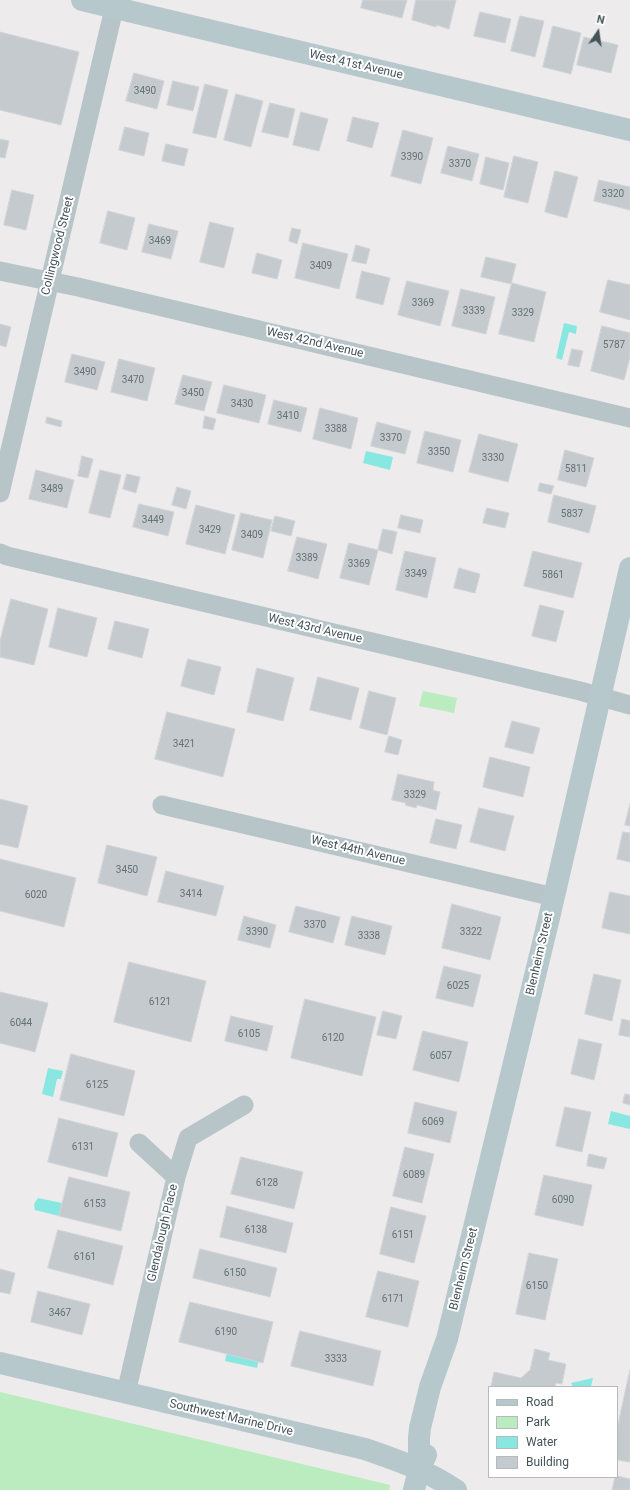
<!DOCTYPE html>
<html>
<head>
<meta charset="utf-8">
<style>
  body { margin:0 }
  #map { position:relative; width:630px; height:1490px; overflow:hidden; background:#eeebec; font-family:Roboto,sans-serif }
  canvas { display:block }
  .legend { position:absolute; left:488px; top:1386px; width:130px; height:92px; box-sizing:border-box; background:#fff; border:1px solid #b5bbbc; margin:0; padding:5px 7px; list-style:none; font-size:12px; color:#455458 }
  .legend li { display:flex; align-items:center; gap:8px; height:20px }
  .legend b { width:20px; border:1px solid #b5bbbc }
  .north { position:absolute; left:578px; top:12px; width:40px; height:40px; -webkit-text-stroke:3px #fff; paint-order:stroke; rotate:13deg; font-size:11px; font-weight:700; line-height:16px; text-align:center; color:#455458 }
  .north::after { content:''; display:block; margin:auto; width:14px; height:18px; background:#455458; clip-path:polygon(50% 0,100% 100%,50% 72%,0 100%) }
</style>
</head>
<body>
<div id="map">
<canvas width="630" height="1490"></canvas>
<ul class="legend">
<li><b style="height:5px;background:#b7c8cd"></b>Road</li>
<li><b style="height:11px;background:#baecc0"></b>Park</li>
<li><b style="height:11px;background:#89e7e1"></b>Water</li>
<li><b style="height:11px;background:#c5cace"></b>Building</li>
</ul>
<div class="north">N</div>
</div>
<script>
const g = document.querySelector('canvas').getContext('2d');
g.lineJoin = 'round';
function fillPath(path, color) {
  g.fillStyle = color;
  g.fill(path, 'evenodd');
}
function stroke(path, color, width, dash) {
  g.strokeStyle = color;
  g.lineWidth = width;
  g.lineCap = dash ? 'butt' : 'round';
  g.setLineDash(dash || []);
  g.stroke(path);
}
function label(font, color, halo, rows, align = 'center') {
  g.font = font + ' Roboto,sans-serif';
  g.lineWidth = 4;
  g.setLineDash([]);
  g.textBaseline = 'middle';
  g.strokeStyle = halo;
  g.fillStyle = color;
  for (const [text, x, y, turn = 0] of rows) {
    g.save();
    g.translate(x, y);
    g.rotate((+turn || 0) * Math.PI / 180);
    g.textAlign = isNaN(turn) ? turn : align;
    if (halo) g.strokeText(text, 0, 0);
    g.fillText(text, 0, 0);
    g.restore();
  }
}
fillPath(new Path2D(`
  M 423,691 L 457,698 L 454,713 L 419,706 Z
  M 0,1392 L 390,1485 L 389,1490 L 0,1490 Z`), '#baecc0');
fillPath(new Path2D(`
  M 564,323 L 577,326 L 576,334 L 569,332 L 562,360 L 556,358 Z
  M 366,451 L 393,457 L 390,470 L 363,463 Z
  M 48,1068 L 63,1071 L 61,1079 L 57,1079 L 53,1097 L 42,1094 Z
  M 611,1111 L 630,1116 L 630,1129 L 608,1124 Z
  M 38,1198 L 62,1203 L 59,1216 L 35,1210 L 34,1204 Z
  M 229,1343 L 261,1350 L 257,1368 L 225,1361 Z
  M 593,1378 L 591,1387 L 573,1387 L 571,1383 Z`), '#89e7e1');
const building = new Path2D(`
  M 363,0 L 407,0 L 402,18 L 361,8 Z
  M 416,0 L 456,0 L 449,29 L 436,25 L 436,27 L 412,20 Z
  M 480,12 L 511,19 L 505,43 L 474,36 Z
  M 520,16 L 544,21 L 535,57 L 511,51 Z
  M 553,26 L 581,33 L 571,74 L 543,67 Z
  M 0,32 L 79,52 L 61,125 L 0,110 Z
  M 584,37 L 618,45 L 611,73 L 577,65 Z
  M 134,73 L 164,81 L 157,109 L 126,101 Z
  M 173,81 L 199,87 L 193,111 L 167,105 Z
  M 205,84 L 228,90 L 216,138 L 193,133 Z
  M 236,94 L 263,101 L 251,147 L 224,140 Z
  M 270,103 L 295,109 L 288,138 L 262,132 Z
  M 301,112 L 328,119 L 319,151 L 293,145 Z
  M 353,117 L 379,123 L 372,148 L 347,141 Z
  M 125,127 L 149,133 L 144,156 L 119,150 Z
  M 403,130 L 433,138 L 421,184 L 391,176 Z
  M 0,139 L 9,141 L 5,158 L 0,157 Z
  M 166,144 L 188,149 L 184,166 L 162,161 Z
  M 448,146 L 479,154 L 472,181 L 441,173 Z
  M 514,156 L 538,162 L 528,203 L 504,197 Z
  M 486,157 L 509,163 L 503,190 L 480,184 Z
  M 555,171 L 578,177 L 567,218 L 545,212 Z
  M 599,180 L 630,187 L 630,210 L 594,201 Z
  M 12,190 L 34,195 L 26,230 L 4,225 Z
  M 108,211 L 135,218 L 127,250 L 100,243 Z
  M 210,222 L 234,228 L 224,268 L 200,262 Z
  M 149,224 L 178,231 L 171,259 L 142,252 Z
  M 292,228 L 301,230 L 297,244 L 289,241 Z
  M 303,243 L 348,254 L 339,289 L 295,278 Z
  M 356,245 L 370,249 L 366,264 L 352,261 Z
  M 257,253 L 282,260 L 277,279 L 252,273 Z
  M 486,257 L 516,264 L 511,284 L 481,277 Z
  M 362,271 L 390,278 L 383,305 L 356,298 Z
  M 608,280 L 630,285 L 630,320 L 600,312 Z
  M 407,281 L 449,291 L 440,326 L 398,315 Z
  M 512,283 L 546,292 L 534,342 L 499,334 Z
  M 461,289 L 495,297 L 486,334 L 452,326 Z
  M 0,324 L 11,327 L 6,347 L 0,345 Z
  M 602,326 L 630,333 L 630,357 L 624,380 L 591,371 Z
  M 572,349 L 583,351 L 579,367 L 568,365 Z
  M 72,354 L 105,362 L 97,390 L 65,382 Z
  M 119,359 L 155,368 L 147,401 L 111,392 Z
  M 183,375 L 212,382 L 204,411 L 175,404 Z
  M 224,385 L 266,395 L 259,423 L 217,413 Z
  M 274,400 L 307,408 L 301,432 L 268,424 Z
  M 320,408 L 358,418 L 351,449 L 313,439 Z
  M 205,416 L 216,419 L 213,430 L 203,428 Z
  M 47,417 L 62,421 L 61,427 L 46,423 Z
  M 377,422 L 411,431 L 405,454 L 371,446 Z
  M 425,431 L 461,440 L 453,472 L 417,463 Z
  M 479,434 L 518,444 L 508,482 L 469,472 Z
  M 565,450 L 594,458 L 586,487 L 558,480 Z
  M 82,456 L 93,459 L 88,478 L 78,476 Z
  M 36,470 L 74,480 L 67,508 L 29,499 Z
  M 100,470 L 121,475 L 110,518 L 89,513 Z
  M 127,474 L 140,477 L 136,493 L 123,489 Z
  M 540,483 L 554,486 L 551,494 L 538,491 Z
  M 177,487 L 191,491 L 186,509 L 172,505 Z
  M 554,495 L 596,506 L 589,533 L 548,522 Z
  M 139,504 L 174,512 L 168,536 L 133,527 Z
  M 196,505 L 235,515 L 225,554 L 186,544 Z
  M 487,508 L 509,513 L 505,528 L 483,523 Z
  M 241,513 L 272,520 L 263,558 L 232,550 Z
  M 401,515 L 423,520 L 420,533 L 398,528 Z
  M 275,516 L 295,521 L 291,536 L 271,531 Z
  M 383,529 L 397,532 L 392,554 L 378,550 Z
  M 297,537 L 327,544 L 318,579 L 288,571 Z
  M 349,543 L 378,550 L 369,585 L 340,578 Z
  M 405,551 L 436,558 L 427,598 L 396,590 Z
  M 533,551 L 582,563 L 573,598 L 524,586 Z
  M 459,568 L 480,574 L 475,593 L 454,588 Z
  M 11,599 L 48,609 L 34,665 L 0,657 L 0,641 Z
  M 540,605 L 564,611 L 556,642 L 532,636 Z
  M 58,608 L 97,618 L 87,657 L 49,647 Z
  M 115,621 L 149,629 L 142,658 L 108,649 Z
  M 188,659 L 221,667 L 214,695 L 181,686 Z
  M 257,668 L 294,678 L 283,721 L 247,712 Z
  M 318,677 L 359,688 L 351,720 L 310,710 Z
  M 369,691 L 396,698 L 387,735 L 360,728 Z
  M 167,712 L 235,729 L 223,777 L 155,759 Z
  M 512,721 L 540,728 L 533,754 L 505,747 Z
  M 389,736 L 402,740 L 398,755 L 385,752 Z
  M 490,757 L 530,767 L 523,797 L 483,787 Z
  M 398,774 L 434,782 L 433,790 L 440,792 L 436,810 L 417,805 L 416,808 L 405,805 L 406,803 L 392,800 Z
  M 0,799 L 28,806 L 18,848 L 0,844 Z
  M 630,804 L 630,826 L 625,825 Z
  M 479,808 L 514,816 L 505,851 L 470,842 Z
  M 436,819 L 462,825 L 456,849 L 430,843 Z
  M 623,832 L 630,833 L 630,862 L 617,859 Z
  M 107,845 L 157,857 L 147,896 L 98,883 Z
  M 0,859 L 76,878 L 64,927 L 0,911 Z
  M 166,871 L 224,886 L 216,916 L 158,902 Z
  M 610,892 L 630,896 L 630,934 L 602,928 Z
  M 452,904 L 501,917 L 490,960 L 442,948 Z
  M 296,906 L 340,917 L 333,943 L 289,932 Z
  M 244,916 L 276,925 L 270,948 L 238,940 Z
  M 352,916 L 392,926 L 385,955 L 345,945 Z
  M 129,962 L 206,981 L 191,1042 L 114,1022 Z
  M 444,966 L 481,975 L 473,1007 L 436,998 Z
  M 594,974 L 621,980 L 612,1021 L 585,1014 Z
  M 0,992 L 48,1003 L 35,1052 L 0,1043 Z
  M 305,999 L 376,1017 L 362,1076 L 291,1058 Z
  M 383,1011 L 402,1016 L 396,1039 L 377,1035 Z
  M 231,1016 L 273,1026 L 267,1051 L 225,1041 Z
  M 622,1019 L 630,1021 L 630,1037 L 619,1035 Z
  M 423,1031 L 468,1042 L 459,1082 L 413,1070 Z
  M 579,1039 L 602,1044 L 594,1080 L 571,1074 Z
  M 71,1054 L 135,1071 L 124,1116 L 60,1100 Z
  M 625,1094 L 630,1095 L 630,1105 L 623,1103 Z
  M 415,1102 L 457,1112 L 450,1143 L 408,1133 Z
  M 565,1107 L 591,1112 L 582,1152 L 556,1146 Z
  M 59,1118 L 118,1133 L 107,1177 L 48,1162 Z
  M 405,1147 L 434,1154 L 422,1203 L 393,1196 Z
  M 589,1154 L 607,1158 L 604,1169 L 587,1166 Z
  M 241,1157 L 303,1172 L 294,1209 L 231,1194 Z
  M 544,1175 L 592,1185 L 583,1226 L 535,1215 Z
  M 69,1177 L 130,1192 L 121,1231 L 59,1216 Z
  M 227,1206 L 293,1223 L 286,1253 L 220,1237 Z
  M 391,1207 L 426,1216 L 414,1263 L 380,1254 Z
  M 58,1230 L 123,1246 L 113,1285 L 48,1268 Z
  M 200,1249 L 277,1268 L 270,1297 L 193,1278 Z
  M 529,1253 L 558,1259 L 545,1320 L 516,1314 Z
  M 0,1269 L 15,1273 L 10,1294 L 0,1292 Z
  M 378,1271 L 419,1281 L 408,1327 L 366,1317 Z
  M 38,1291 L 90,1304 L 82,1335 L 31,1322 Z
  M 190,1302 L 273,1322 L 263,1363 L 179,1342 Z
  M 300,1331 L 381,1351 L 373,1386 L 291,1366 Z
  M 535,1349 L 550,1353 L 548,1360 L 566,1364 L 562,1384 L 556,1383 L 555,1387 L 491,1387 L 494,1372 L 521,1378 L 530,1370 Z
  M 630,1370 L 630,1462 L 617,1460 L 617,1429 Z
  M 617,1476 L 630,1479 L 630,1490 L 612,1490 L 615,1477 Z`);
fillPath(building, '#c5cace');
stroke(building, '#d0d4d7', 1);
stroke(new Path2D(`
  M 0,271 L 78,287 L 630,418
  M 0,493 L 116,0
  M 0,553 L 7,556 L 580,691 L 630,705
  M 162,805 L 554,897
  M 139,1143 L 176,1177
  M 126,1393 L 176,1177 L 188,1138 L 244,1105`), '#b7c5c8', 19);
stroke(new Path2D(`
  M 82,0 L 630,130
  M 0,1363 L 365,1449 C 397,1460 428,1471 456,1490
  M 419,1469 L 419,1438 L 420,1428 L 430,1387 L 447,1339 L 549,918 L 630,568
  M 414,1490 L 419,1469 L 426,1455`), '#b7c8cd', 22);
label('10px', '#657276', null, [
  ["3490",145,91],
  ["3390",412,157],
  ["3370",460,164],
  ["3320",613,194],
  ["3469",160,241],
  ["3409",321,266],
  ["3369",423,303],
  ["3339",474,311],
  ["3329",523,313],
  ["5787",614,345],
  ["3490",85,372],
  ["3470",133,380],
  ["3450",193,393],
  ["3430",242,404],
  ["3410",288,416],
  ["3388",336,429],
  ["3370",391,438],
  ["3350",439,452],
  ["3330",493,458],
  ["5811",576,469],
  ["3489",52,489],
  ["5837",572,514],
  ["3449",153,520],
  ["3429",210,530],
  ["3409",252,535],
  ["3389",307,558],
  ["3369",359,564],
  ["3349",416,574],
  ["5861",553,575],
  ["3421",184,744],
  ["3329",415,795],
  ["3450",127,870],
  ["3414",191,894],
  ["6020",36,895],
  ["3370",315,925],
  ["3390",257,932],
  ["3322",471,932],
  ["3338",369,936],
  ["6025",458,986],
  ["6121",160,1002],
  ["6044",21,1023],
  ["6105",249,1034],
  ["6120",333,1038],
  ["6057",441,1056],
  ["6125",97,1085],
  ["6069",433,1122],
  ["6131",83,1147],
  ["6089",414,1175],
  ["6128",267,1183],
  ["6090",563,1200],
  ["6153",95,1204],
  ["6138",256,1230],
  ["6151",403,1235],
  ["6161",85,1257],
  ["6150",235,1273],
  ["6150",537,1286],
  ["6171",393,1299],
  ["3467",60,1313],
  ["6190",226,1332],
  ["3333",336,1359]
]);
label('12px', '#455458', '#fff', [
  ["West 41st Avenue",356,65,13],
  ["Collingwood Street",58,246,-76],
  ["West 42nd Avenue",315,343,13],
  ["West 43rd Avenue",315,629,13],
  ["West 44th Avenue",358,851,13],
  ["Blenheim Street",540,954,-77],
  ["Glendalough Place",163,1233,-77],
  ["Blenheim Street",464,1269,-76],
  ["Southwest Marine Drive",231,1418,13]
]);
</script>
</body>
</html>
